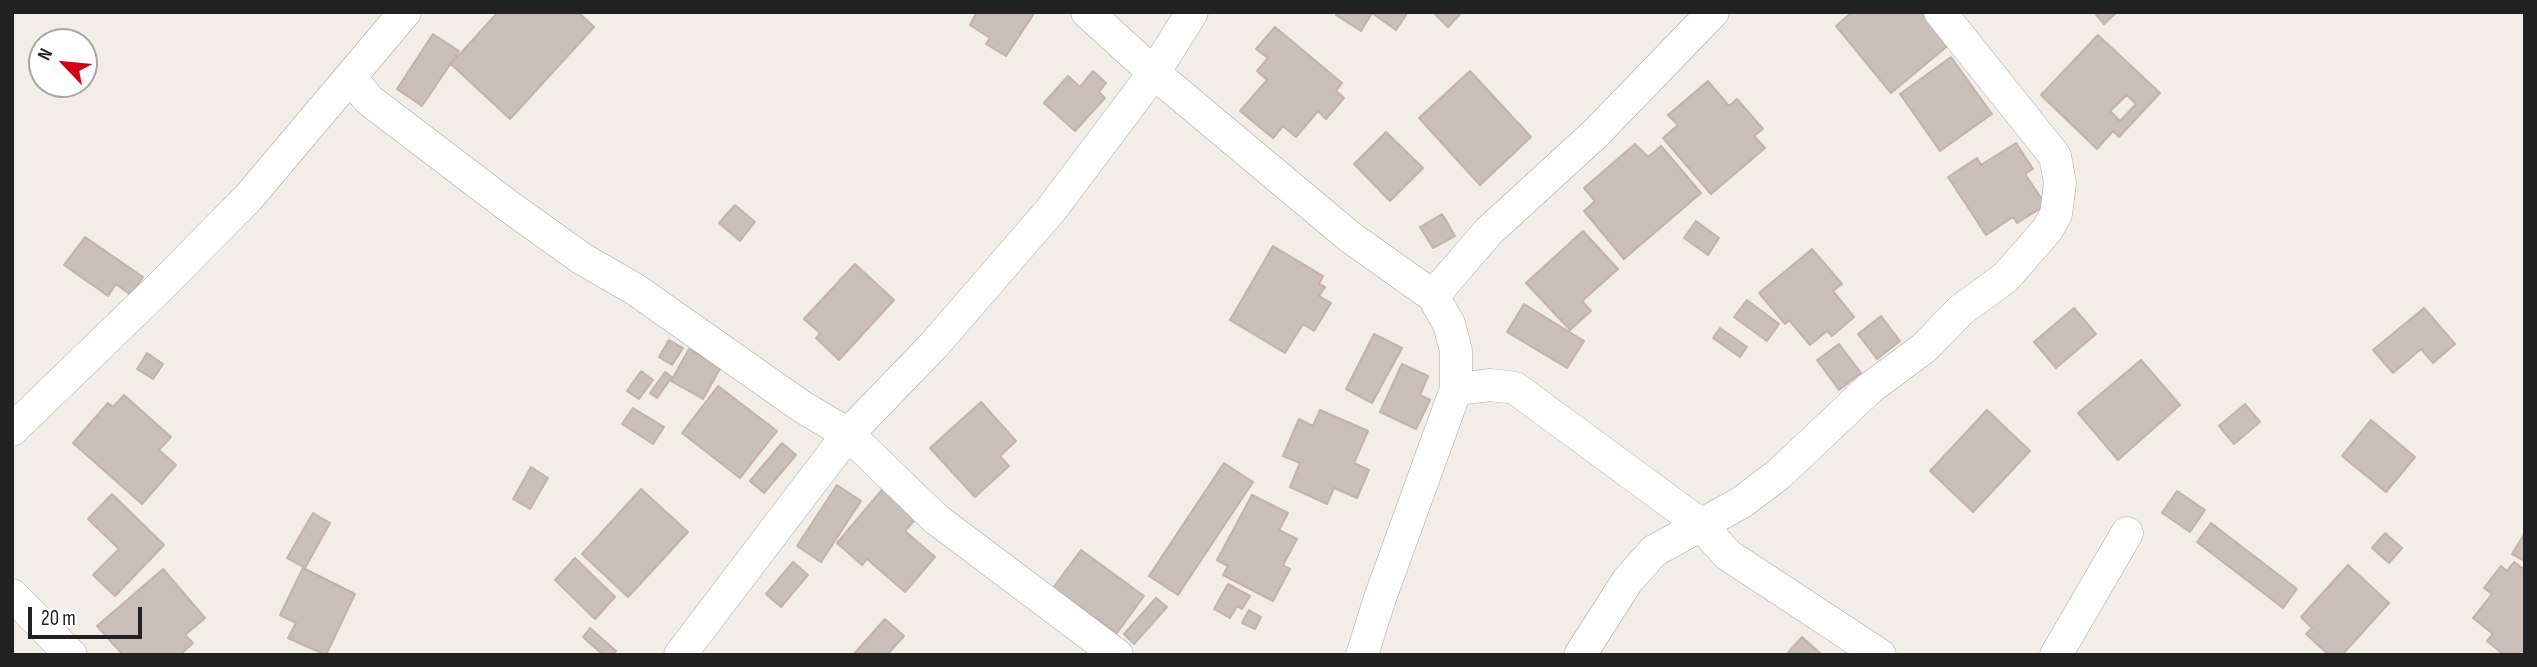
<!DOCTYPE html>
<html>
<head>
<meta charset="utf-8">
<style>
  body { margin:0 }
  #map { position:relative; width:2537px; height:667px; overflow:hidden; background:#f2ede7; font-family:"Sofia Sans Condensed",sans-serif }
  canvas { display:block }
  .frame { position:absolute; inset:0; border:14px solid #212121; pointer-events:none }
  .north { position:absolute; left:28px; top:28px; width:70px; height:70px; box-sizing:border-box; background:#fff; border:2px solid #a6a6a6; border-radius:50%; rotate:296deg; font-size:19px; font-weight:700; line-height:28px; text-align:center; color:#212121 }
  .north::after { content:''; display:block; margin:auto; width:24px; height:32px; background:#d10015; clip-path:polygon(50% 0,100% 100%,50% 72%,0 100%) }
  .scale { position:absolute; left:28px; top:607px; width:114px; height:32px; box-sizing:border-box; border:4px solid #212121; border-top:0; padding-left:9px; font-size:21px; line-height:24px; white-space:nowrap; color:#212121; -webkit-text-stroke:5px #fff; paint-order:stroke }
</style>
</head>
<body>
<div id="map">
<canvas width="2537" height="667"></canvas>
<div class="frame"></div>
<div class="north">N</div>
<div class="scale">20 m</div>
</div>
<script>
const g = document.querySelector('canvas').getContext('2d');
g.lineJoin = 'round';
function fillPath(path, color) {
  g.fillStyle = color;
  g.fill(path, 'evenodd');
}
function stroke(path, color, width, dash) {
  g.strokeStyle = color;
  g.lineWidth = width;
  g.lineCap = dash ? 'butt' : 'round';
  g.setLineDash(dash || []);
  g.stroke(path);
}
const building = new Path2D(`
  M 498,12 L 578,12 L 594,27 L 510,119 L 451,64 Z
  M 977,12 L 1035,12 L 1006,56 L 986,44 L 990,38 L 970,25 Z
  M 1338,12 L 1408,12 L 1396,30 L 1372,13 L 1361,31 L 1336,15 Z
  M 1433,12 L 1462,12 L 1448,27 Z
  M 1852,12 L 1936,12 L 1957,38 L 1891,93 L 1836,26 Z
  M 2094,12 L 2117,12 L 2104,24 Z
  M 1275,27 L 1342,83 L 1336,91 L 1344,98 L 1326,119 L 1318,111 L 1296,137 L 1283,126 L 1273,138 L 1240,111 L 1267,80 L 1257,71 L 1268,58 L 1256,49 Z
  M 433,34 L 459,51 L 422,106 L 397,89 Z
  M 2098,35 L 2160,93 L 2119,137 L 2113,131 L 2097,149 L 2041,95 ZM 2127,95 L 2136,104 L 2120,121 L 2110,111 Z
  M 1951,57 L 1992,114 L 1940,151 L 1900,94 Z
  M 1093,71 L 1106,83 L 1099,92 L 1105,98 L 1075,131 L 1044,103 L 1068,76 L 1080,87 Z
  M 1470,71 L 1531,137 L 1480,185 L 1419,118 Z
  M 1708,81 L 1729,106 L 1737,99 L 1763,129 L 1754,136 L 1765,148 L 1711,194 L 1663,138 L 1678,125 L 1668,115 Z
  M 1386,132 L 1423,168 L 1390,201 L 1354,164 Z
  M 2016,143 L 2033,169 L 2025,174 L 2046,205 L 2017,223 L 2013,217 L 1986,235 L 1948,177 L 1977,158 L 1981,165 Z
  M 1635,144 L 1648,157 L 1661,146 L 1701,193 L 1624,259 L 1584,211 L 1595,201 L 1584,188 Z
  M 735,205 L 755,222 L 740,241 L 719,223 Z
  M 1442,214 L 1455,236 L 1433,248 L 1420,227 Z
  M 1696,221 L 1719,238 L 1708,255 L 1684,238 Z
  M 1583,231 L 1618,269 L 1582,301 L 1591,311 L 1570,330 L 1526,283 Z
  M 85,237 L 143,277 L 131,295 L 116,284 L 108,296 L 64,265 Z
  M 1273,246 L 1323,276 L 1319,284 L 1325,287 L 1319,296 L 1331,303 L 1314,331 L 1303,324 L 1285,353 L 1230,320 Z
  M 1812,249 L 1842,284 L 1833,291 L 1854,317 L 1832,336 L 1827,331 L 1810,345 L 1789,320 L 1785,324 L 1759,293 Z
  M 855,264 L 894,300 L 839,360 L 816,338 L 820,333 L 804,319 Z
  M 1747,300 L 1779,324 L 1767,341 L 1734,317 Z
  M 1524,304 L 1584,341 L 1567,368 L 1507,332 Z
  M 2074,308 L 2096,334 L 2056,368 L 2034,342 Z
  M 2424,308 L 2455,344 L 2433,363 L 2421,349 L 2393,373 L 2373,350 Z
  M 1881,316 L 1900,341 L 1877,359 L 1858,334 Z
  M 1720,328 L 1747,347 L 1740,357 L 1713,338 Z
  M 1374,334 L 1402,348 L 1372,403 L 1346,389 Z
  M 669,340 L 683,348 L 672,365 L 659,357 Z
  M 1839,344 L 1861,373 L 1839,390 L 1817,360 Z
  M 689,349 L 721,367 L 703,399 L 671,381 Z
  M 147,353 L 163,364 L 153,379 L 137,369 Z
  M 2141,360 L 2180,405 L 2118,460 L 2078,413 Z
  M 1402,364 L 1428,376 L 1420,395 L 1430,400 L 1416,429 L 1380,412 Z
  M 641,371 L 653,380 L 639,399 L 627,391 Z
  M 665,372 L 672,377 L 657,398 L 650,393 Z
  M 718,386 L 777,431 L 740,478 L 682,433 Z
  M 124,395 L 171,437 L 159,450 L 176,465 L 142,504 L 73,443 L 108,403 L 113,407 Z
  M 981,402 L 1016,441 L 1000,456 L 1009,466 L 975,497 L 930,448 Z
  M 2245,404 L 2260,422 L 2234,444 L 2219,426 Z
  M 633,408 L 664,427 L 653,444 L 622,424 Z
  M 1320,410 L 1368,431 L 1354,463 L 1369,470 L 1357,498 L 1334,488 L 1327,504 L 1290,487 L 1300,463 L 1283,456 L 1299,419 L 1313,426 Z
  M 1987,410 L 2030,451 L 1973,512 L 1930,471 Z
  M 2371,420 L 2415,457 L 2386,492 L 2342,456 Z
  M 782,443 L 796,455 L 764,493 L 750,481 Z
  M 1224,463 L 1253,482 L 1178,595 L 1149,576 Z
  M 531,467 L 548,478 L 530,509 L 513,499 Z
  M 837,485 L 861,501 L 821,562 L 797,546 Z
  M 886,485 L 920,514 L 905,531 L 935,557 L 905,592 L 867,559 L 862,565 L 837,543 Z
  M 641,489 L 688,532 L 628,597 L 582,554 Z
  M 2177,491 L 2205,510 L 2190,532 L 2162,513 Z
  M 112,494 L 164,545 L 115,596 L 93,575 L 119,549 L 88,519 Z
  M 1252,495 L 1288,513 L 1279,530 L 1297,539 L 1283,565 L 1290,569 L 1273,601 L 1223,575 L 1228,566 L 1217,560 Z
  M 313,513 L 330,523 L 305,568 L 287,558 Z
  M 2211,523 L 2297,589 L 2283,608 L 2197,542 Z
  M 2385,533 L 2402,548 L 2389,563 L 2372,548 Z
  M 2525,533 L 2525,561 L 2512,554 Z
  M 1081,550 L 1144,596 L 1117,633 L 1053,588 Z
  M 575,558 L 615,597 L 595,619 L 555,580 Z
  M 793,562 L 808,575 L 781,607 L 766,594 Z
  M 2514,562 L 2525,570 L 2525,655 L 2504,655 L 2487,641 L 2493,634 L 2473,618 L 2492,594 L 2484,588 L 2501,566 L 2507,571 Z
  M 2348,565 L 2389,603 L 2342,655 L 2329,655 L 2306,634 L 2312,628 L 2301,617 Z
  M 303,568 L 355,594 L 326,655 L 288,638 L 296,623 L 280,615 Z
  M 163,569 L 205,618 L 185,635 L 193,643 L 180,655 L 123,655 L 97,626 Z
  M 1228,584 L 1250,596 L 1242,609 L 1237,606 L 1230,618 L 1214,609 Z
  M 1156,598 L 1167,607 L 1134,644 L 1124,634 Z
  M 1249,610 L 1261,617 L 1255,629 L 1242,623 Z
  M 885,619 L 904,636 L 887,655 L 853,655 Z
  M 590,628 L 616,651 L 612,655 L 603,655 L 583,637 Z
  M 1802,637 L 1822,655 L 1786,655 Z`);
fillPath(building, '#cabfb9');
stroke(building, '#c5b2a8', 2);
const street = new Path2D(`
  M 1087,12 L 1154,73 L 1350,237 L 1433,296 L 1449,324 L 1456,351 L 1456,389 L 1380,598 L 1362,655
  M 350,77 L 369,100 L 507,205 L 581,258 L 636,290 L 801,406 L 848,434 L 936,519 L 1117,655
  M 1433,296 L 1489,231 L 1595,134 L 1713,12
  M 1456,389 L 1491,385 L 1515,388 L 1700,524 L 1728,555 L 1880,655
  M 12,430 L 159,288 L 248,198 L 405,12
  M 12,595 L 71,655
  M 680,655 L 848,434 L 934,345 L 1050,211 L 1154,73 L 1192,12
  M 1580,655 L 1628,580 L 1654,551 L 1742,502 L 1779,474 L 1870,388 L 1924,348 L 1961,310 L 2006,277 L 2047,230 L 2056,214 L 2060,183 L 2055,156 L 1940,12
  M 2056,655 L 2127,533`);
stroke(street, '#a8a8a8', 33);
stroke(street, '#fff', 32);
</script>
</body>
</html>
